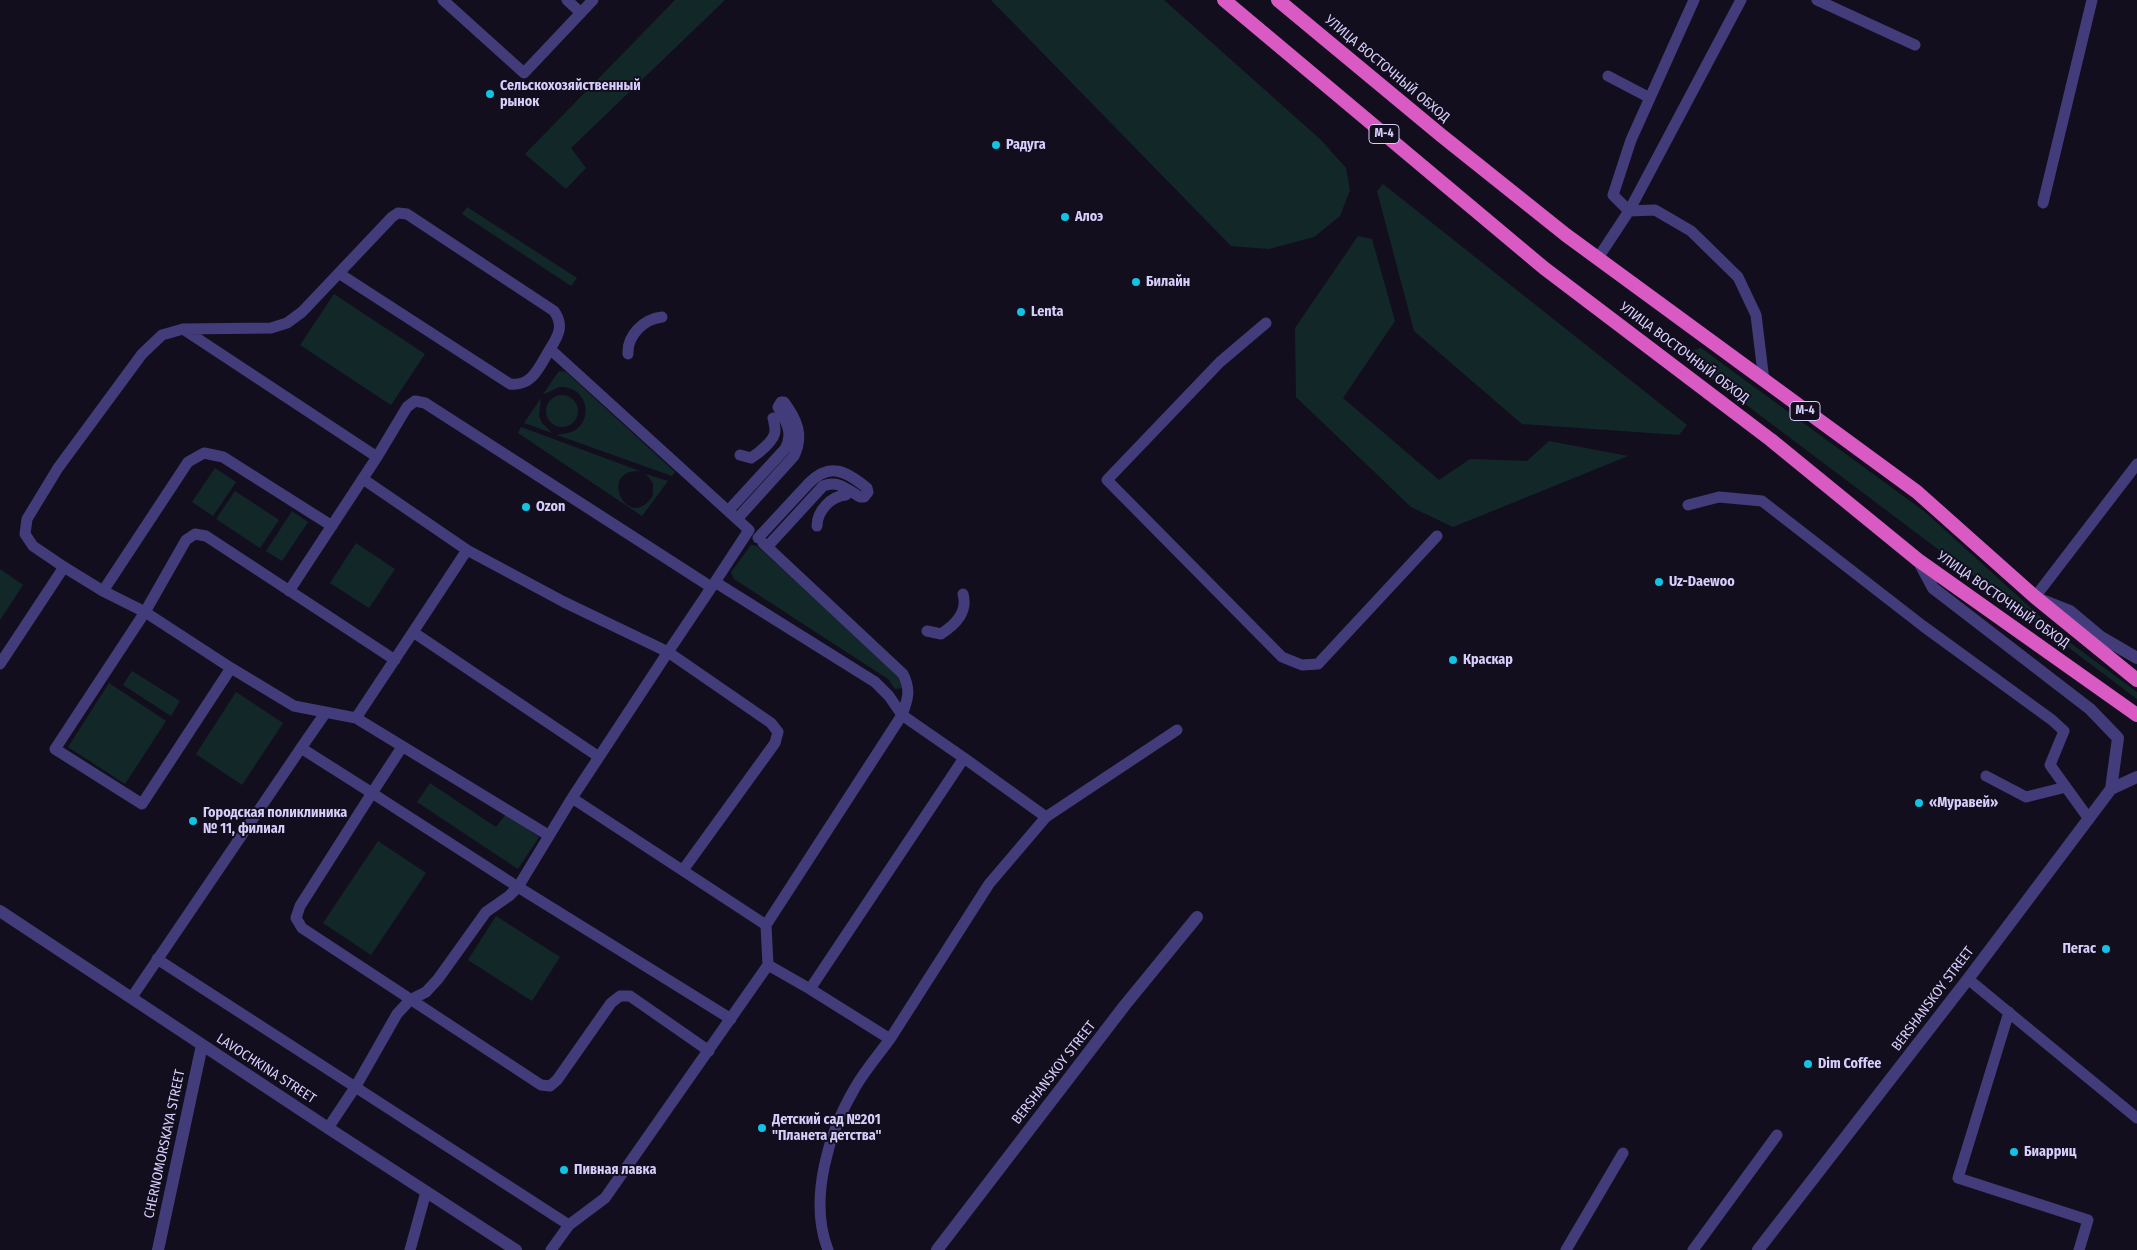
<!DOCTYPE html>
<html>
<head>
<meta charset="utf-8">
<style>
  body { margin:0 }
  canvas { display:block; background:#120e1e }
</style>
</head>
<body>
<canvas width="2137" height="1250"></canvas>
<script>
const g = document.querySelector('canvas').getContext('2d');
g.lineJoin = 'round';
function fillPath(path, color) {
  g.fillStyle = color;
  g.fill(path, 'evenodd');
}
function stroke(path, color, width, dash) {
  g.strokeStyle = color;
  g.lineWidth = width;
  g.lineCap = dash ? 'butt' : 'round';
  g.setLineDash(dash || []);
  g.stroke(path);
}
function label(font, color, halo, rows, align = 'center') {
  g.font = font + ' "Fira Sans Condensed",sans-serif';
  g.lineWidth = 4;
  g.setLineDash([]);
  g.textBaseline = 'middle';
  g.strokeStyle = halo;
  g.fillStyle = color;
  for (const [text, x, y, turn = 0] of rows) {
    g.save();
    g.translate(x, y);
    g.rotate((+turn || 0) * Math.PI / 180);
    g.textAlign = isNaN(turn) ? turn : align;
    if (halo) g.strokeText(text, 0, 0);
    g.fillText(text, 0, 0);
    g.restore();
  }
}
fillPath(new Path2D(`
  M 675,0 L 725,0 L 571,148 L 586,168 L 566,189 L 525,154 Z
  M 991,0 L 1164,0 L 1321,140 L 1346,168 L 1350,190 L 1340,216 L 1314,237 L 1269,249 L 1231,246 Z
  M 1383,184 L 1687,425 L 1679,435 L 1522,424 L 1414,331 L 1377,191 Z
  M 467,207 L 577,278 L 571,286 L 462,214 Z
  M 1358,236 L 1372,239 L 1395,321 L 1343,398 L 1439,480 L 1470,459 L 1527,461 L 1549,441 L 1628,456 L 1453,527 L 1411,507 L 1296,397 L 1295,328 Z
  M 334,294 L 425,354 L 391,405 L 300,345 Z
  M 1701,348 L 1925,512 L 2065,639 L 2137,692 L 2137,699 L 1688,361 L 1691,351 Z
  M 559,371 L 566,372 L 675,472 L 672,476 L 557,435 C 563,433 572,434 578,428 C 593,414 585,389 564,387 C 556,386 550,393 543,394 Z
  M546 411a16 16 0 1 1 32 0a16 16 0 1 1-32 0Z
  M 541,398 L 539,416 L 542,423 L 552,433 L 524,423 Z
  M 521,427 L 640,471 C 596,469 629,535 653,495 L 653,483 L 646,474 L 668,481 L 642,516 L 518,433 Z
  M 215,468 L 236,482 L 213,516 L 192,502 Z
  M 235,491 L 279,520 L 260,548 L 216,519 Z
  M 292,511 L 308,522 L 282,561 L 266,551 Z
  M 356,543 L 395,569 L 369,608 L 330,583 Z
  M 751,545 L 757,546 L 891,667 L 899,676 L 903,688 L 895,689 L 888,679 L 734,579 L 731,572 Z
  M 0,569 L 23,585 L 0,620 Z
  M 132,671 L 180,701 L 171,716 L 123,685 Z
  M 109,683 L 166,721 L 125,784 L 68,747 Z
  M 236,692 L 283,723 L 242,785 L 196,754 Z
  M 430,783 L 496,827 L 506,814 L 539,837 L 518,869 L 417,802 Z
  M 378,841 L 426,873 L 371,955 L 323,923 Z
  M 496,916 L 560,957 L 532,1001 L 468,960 Z`), '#122728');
stroke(new Path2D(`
  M 443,0 L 524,73 L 593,0
  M 567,0 L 581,13
  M 1694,0 L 1631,140 L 1613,195 L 1629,211 L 1741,0
  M 1817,0 L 1915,45
  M 1608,76 L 1650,98
  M 2043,203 L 2092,0
  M 1598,258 L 1629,211 L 1655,210 L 1691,231 L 1738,277 L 1756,315 L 1764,381
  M 340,274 L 510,384 C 533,387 540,365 550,349
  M 1266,323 L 1220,362 L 1107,480 L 1282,657 L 1302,665 L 1318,664 L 1437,536
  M 183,329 L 377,457
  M 628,354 C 627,335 644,319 662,317
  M 740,455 L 751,458 C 759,453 775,440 775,431 C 775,427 774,422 773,418
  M 363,479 L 467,550 L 564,602 L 668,652 L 599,757
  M 1688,505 L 1719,497 L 1762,501 L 1923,626 L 2052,720 L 2064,731 L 2050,765 L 2089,819
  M 728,511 L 785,449 C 794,433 786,422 778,407 L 781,402 L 784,402 C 797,419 804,436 794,456 L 737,519
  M 817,526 C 817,511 831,496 846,495
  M 758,538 L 809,483 C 830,462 846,471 867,488 L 868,492 L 864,497 L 860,497 C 846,489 839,480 823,486 L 767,547
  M 763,543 L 903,674 C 911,690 908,699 902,715
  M 103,591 L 188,462 L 204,453 L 223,457 L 332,526
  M 289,591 L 377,457 L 407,407 L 415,401 L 425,403 L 711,587
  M 2035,597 L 2137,464
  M 927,631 L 941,634 C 956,624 968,612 963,594
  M 413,632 L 467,550
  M 0,664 L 64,567
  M 231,668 L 142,804 L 55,749 L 145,612 L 186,540 L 195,534 L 206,536 L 395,660
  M 356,718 L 294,706 L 231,668 L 145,612 L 103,591 L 64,567 L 33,546 L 25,534 L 27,519 L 58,468 L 142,354 L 162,335 L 183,329 L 271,328 L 287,323 L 302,312 L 392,217 L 398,213 L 407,214 L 554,311 C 564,325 559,335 550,349 L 749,530 L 715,582
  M 301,748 L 326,712
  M 1986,776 L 2026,797 L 2066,787
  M 1046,817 L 1177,730
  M 548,835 L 356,718 L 413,632 L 599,757 L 572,798
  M 683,870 L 775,743 L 778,732 L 771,723 L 668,652 L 715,582 L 875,682 L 889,696 L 902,715
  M 157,959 L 569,1225 L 605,1198 L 768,965 L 766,925 L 902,715 L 964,758
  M 768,965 L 810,989 L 964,758 L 1046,817 L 989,884 L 890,1039 L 810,989
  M 1968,979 L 2137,1118
  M 132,997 L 301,748 L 372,793 L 300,906 L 296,918 L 302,928 L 541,1085 L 550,1086 L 557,1080 L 611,1003 L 620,996 L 630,996 L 709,1051
  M 2009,1012 L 1958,1178 L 2088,1220 L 2079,1250
  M 731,1019 L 518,887 L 572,798 L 766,925
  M 328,1128 L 356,1086 L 397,1014 L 410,1000 L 426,992 L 438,979 L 486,912 L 509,896 L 518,887 L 372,793 L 402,747
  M 410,1250 L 426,1192
  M 551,1250 L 569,1225
  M 828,1250 C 808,1199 829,1131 856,1086 C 866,1069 879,1054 890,1039
  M 1566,1250 L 1623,1153
  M 1693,1250 L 1777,1135`), '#423d7a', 11);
stroke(new Path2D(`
  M 2042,600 L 2070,611 L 2101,637 L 2137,658
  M 0,911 L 328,1128 L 516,1250
  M 158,1250 L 202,1045
  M 937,1250 L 1125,1005 L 1197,917`), '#423d7a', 12);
stroke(new Path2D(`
  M 2111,789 L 2137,777
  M 1758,1250 L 1968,979 L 2111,789 L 2118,738 L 2090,709 L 1933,588 L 1918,560`), '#423d7a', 12);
stroke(new Path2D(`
  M 1224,0 L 1544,268 L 1771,440 L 1918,560 L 2137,715
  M 1278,0 L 1442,136 L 1566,235 L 1917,492 L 2035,597 L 2137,680`), '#da5ac4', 14);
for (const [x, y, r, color] of [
  [490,94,5,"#12c4e4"],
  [996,145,5,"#12c4e4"],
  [1065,217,5,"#12c4e4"],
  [1136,282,5,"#12c4e4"],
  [1021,312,5,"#12c4e4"],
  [526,507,5,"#12c4e4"],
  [1659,582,5,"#12c4e4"],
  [1453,660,5,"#12c4e4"],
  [1919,803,5,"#12c4e4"],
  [193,821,5,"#12c4e4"],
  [2106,949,5,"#12c4e4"],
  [1808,1064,5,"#12c4e4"],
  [762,1128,5,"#12c4e4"],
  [2014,1152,5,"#12c4e4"],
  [564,1170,5,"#12c4e4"]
]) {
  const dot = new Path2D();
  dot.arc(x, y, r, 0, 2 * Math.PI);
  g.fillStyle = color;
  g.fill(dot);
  stroke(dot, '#120e1e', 2);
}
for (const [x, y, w] of [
  [1384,134,30],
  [1805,411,30]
]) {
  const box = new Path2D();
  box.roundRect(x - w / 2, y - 9.5, w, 19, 4);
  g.fillStyle = '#120e1e';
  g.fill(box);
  stroke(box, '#d7cffb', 1);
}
label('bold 12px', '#d7cffb', null, [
  ["М-4",1384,134],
  ["М-4",1805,411]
]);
label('14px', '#d7cffb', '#120e1e', [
  ["УЛИЦА ВОСТОЧНЫЙ ОБХОД",1387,69,40],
  ["УЛИЦА ВОСТОЧНЫЙ ОБХОД",1684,353,37],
  ["УЛИЦА ВОСТОЧНЫЙ ОБХОД",2003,600,35],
  ["BERSHANSKOY STREET",1933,999,-53],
  ["LAVOCHKINA STREET",266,1069,33],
  ["BERSHANSKOY STREET",1054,1073,-52],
  ["CHERNOMORSKAYA STREET",165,1144,-78]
]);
label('bold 14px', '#d7cffb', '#120e1e', [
  ["Сельскохозяйственный",500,86],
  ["рынок",500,102],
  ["Радуга",1006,145],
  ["Алоэ",1075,217],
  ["Билайн",1146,282],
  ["Lenta",1031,312],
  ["Ozon",536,507],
  ["Uz-Daewoo",1669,582],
  ["Краскар",1463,660],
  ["«Муравей»",1929,803],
  ["Городская поликлиника",203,813],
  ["№ 11, филиал",203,829],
  ["Пегас",2096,949,"right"],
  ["Dim Coffee",1818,1064],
  ["Детский сад №201",772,1120],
  ["\"Планета детства\"",772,1136],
  ["Биарриц",2024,1152],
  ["Пивная лавка",574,1170]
], 'left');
</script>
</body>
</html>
